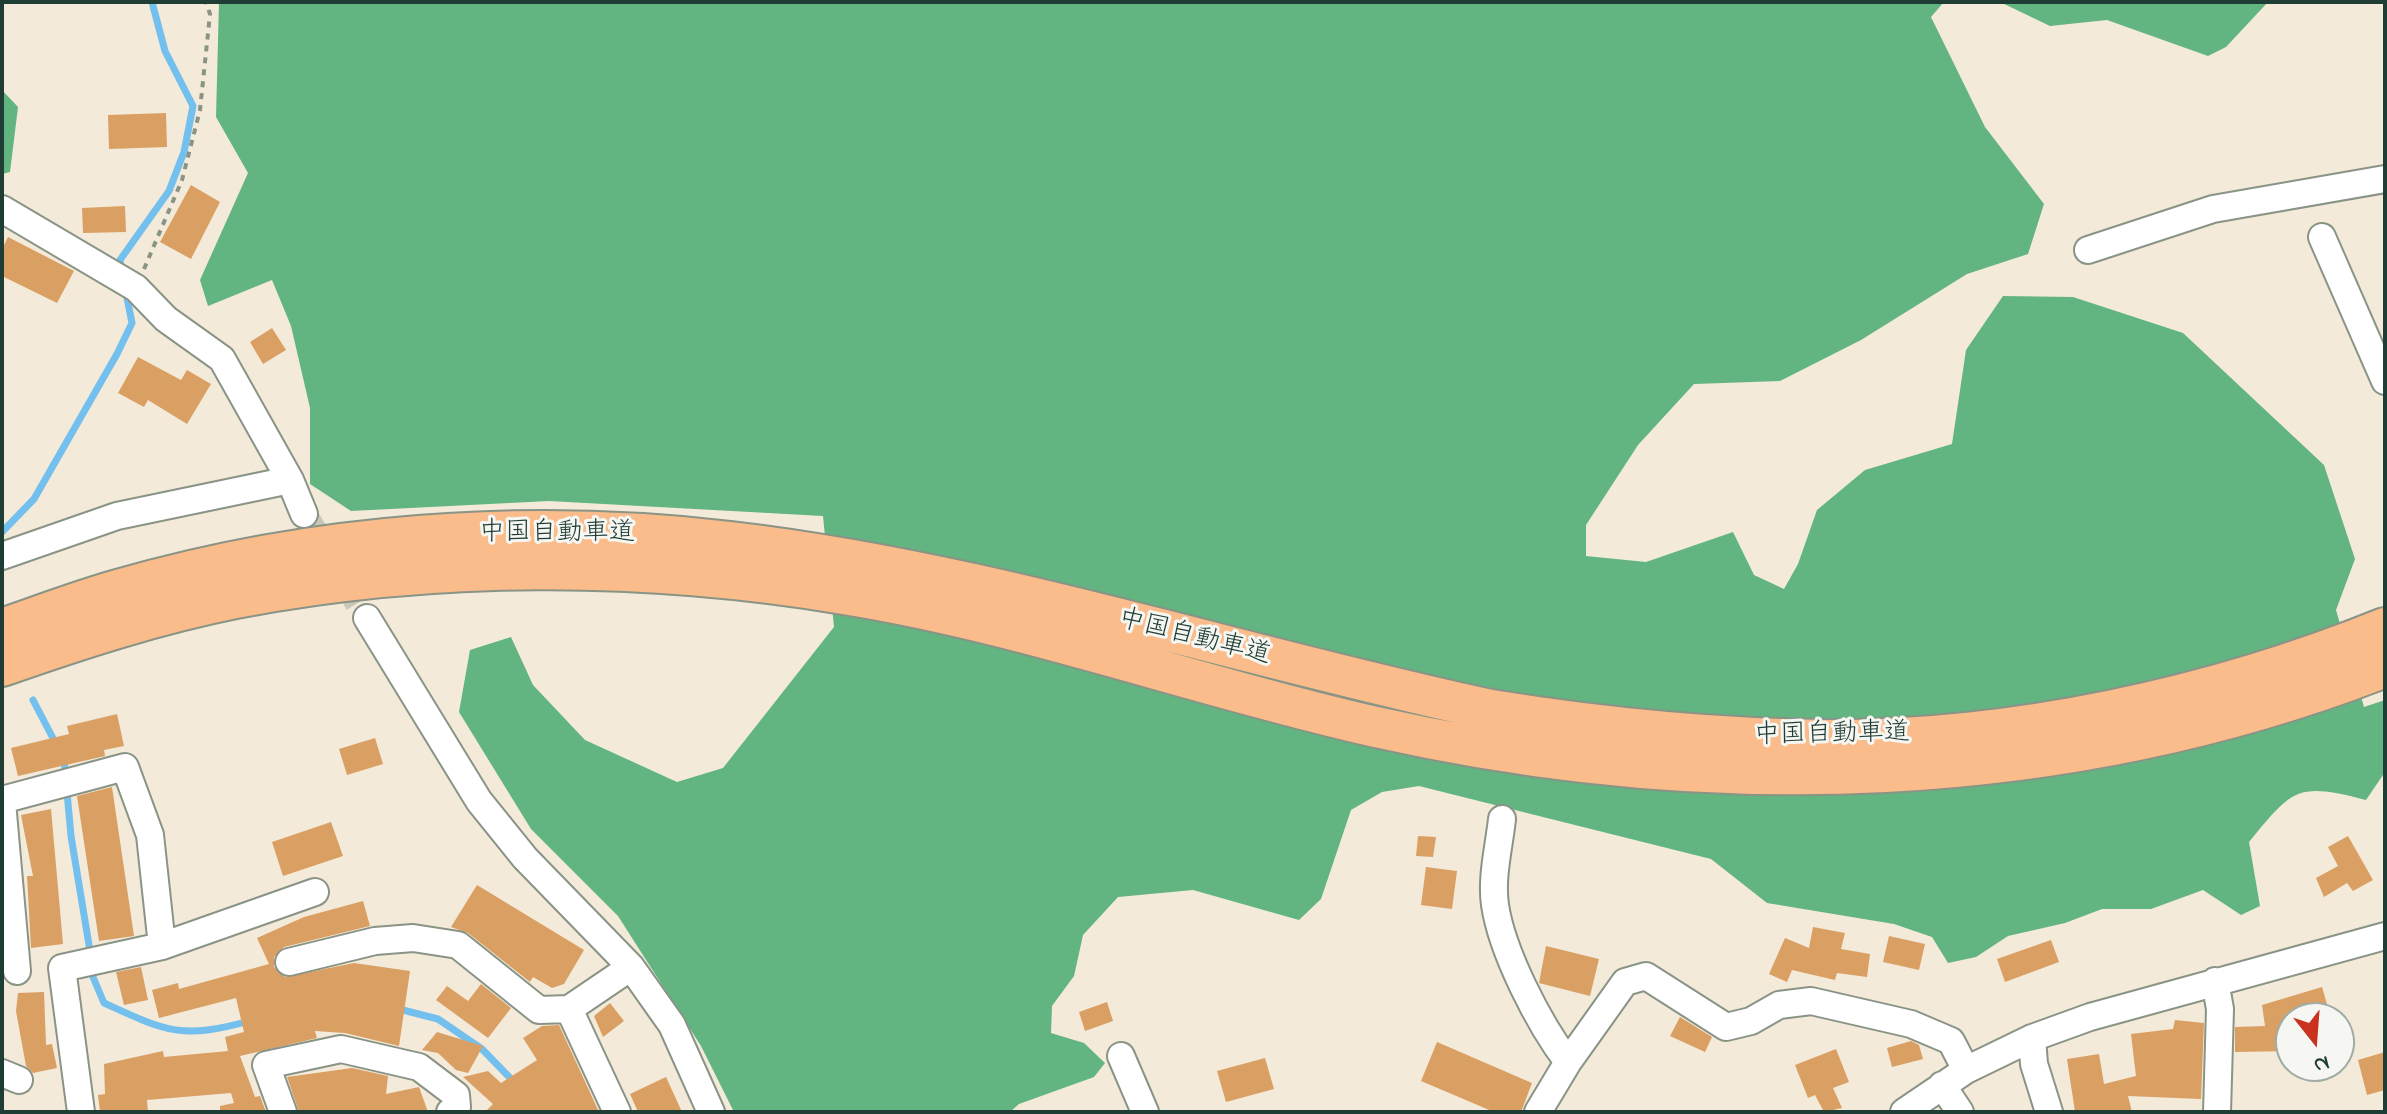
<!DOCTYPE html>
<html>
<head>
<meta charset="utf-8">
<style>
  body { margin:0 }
  #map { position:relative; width:2387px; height:1114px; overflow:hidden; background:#f3ead9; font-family:"Indie Flower",sans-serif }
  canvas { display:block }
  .frame { position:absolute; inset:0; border:4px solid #1f3d34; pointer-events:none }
  .north { position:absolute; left:2275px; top:1002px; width:80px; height:80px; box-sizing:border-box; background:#f6f6f2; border:2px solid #a0aca6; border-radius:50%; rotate:163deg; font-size:22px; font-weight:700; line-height:32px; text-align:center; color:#1f3d34 }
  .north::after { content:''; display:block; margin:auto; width:28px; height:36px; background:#c8321e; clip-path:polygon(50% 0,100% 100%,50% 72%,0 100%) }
</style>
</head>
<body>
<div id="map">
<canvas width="2387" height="1114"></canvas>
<div class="frame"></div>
<div class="north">N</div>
</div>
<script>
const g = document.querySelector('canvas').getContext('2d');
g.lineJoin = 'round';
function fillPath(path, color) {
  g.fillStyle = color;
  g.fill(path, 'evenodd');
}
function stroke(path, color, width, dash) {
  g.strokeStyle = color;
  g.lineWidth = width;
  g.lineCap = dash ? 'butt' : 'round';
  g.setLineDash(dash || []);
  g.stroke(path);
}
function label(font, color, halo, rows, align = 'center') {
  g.font = font + ' "Indie Flower","Klee One",sans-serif';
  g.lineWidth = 6;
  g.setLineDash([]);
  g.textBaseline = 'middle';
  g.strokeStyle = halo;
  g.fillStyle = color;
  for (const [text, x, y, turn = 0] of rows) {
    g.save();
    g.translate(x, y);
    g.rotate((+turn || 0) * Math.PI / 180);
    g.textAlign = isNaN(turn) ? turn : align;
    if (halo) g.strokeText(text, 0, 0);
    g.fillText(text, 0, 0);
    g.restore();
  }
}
fillPath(new Path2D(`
  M 219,2 L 1944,2 L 1931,17 L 1985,127 L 2044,204 L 2028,254 L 1967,274 L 1861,340 L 1780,381 L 1694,384 L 1638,445 L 1586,525 L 1586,556 L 1646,562 L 1733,532 L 1754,575 L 1784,589 L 1798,564 L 1817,510 L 1865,470 L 1952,444 L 1966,350 L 2003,296 L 2073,297 L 2183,333 L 2324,465 L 2355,559 L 2336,610 L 2364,707 L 2385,700 L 2385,772 L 2366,800 C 2296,782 2293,789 2249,842 L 2260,906 L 2241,915 L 2203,890 L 2151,909 L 2102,909 L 2065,923 L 2008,936 L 1976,957 L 1948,963 L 1932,937 L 1894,924 L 1767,903 L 1711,859 L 1419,786 L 1382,792 L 1351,810 L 1321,899 L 1299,920 L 1193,890 L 1118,897 L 1083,935 L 1074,976 L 1052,1006 L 1051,1033 L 1084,1043 L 1105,1063 L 1094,1077 L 1019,1104 L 1010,1112 L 734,1112 L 701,1046 L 618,916 L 531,829 L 459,712 L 470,650 L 511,637 L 533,685 L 585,740 L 677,782 L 723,768 L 834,627 L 823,516 L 549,501 L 351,511 L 310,484 L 310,408 L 291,326 L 272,280 L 208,306 L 200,280 L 248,173 L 216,117 Z
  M 2000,2 L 2268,2 L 2226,47 L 2208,56 L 2107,20 L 2050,26 Z
  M 2,90 L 18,107 L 10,172 L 2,174 Z`), '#62b481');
stroke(new Path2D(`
  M 122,272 L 120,260 L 169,191 L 184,152 L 193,106 L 165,51 L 152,2
  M 2,532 L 34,499 L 117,354 L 132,323 L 125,288
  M 33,700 L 56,744
  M 64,759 L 71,836 L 90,951
  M 93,977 L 104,1003 C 165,1031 182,1040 249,1021
  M 395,1008 L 438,1019 L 482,1049 L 514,1082`), '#73bfed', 7);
fillPath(new Path2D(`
  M 166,113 L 167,147 L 109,149 L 108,115 Z
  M 191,185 L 220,202 L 191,259 L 160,242 Z
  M 125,206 L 126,232 L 83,233 L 82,208 Z
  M 8,237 L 74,271 L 57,303 L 2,276 L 2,249 Z
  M 272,328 L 286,350 L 263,364 L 250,342 Z
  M 138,357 L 181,380 L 187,370 L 211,384 L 187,424 L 148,400 L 144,407 L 118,393 Z
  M 117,714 L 124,746 L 104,750 L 105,756 L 18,776 L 11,748 L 69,734 L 67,726 Z
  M 375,738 L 383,764 L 347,775 L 339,749 Z
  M 112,787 L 134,936 L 99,941 L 77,796 Z
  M 51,809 L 63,944 L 31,948 L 27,876 L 33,876 L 21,815 Z
  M 331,822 L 343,856 L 283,876 L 272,842 Z
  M 1418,836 L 1436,837 L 1433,857 L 1416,856 Z
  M 2348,836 L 2373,880 L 2353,891 L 2347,883 L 2324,897 L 2316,878 L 2338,866 L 2328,847 Z
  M 1426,867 L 1457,871 L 1452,909 L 1421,905 Z
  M 477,885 L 584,950 L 564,984 L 552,988 L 533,977 L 530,982 L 468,933 L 451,927 Z
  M 363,901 L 370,926 L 284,947 L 274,957 L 274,967 L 285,977 L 354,963 L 410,971 L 399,1046 L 345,1033 L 315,1031 L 317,1038 L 240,1056 L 255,1097 L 260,1096 L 266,1112 L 220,1112 L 220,1106 L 234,1103 L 231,1093 L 147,1100 L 148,1112 L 100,1112 L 98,1095 L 105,1094 L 104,1064 L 163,1051 L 164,1057 L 228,1051 L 225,1037 L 244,1032 L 236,998 L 159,1018 L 152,990 L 178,983 L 179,989 L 269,964 L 257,938 L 304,917 Z
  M 1813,927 L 1845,933 L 1841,949 L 1870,954 L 1867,977 L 1837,973 L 1835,980 L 1792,970 L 1787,982 L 1769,974 L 1785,938 L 1809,948 Z
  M 1889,936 L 1925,944 L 1919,970 L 1883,962 Z
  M 2051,940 L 2059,962 L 2005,982 L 1997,959 Z
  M 1546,946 L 1599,959 L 1590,996 L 1539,983 Z
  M 141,967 L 148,1000 L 124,1005 L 116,972 Z
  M 481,984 L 511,1008 L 488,1038 L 436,1000 L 447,986 L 468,1001 Z
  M 2322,987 L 2331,1018 L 2291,1018 L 2291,1051 L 2235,1052 L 2235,1027 L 2265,1026 L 2262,1005 Z
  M 44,992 L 46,1045 L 52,1044 L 57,1068 L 33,1073 L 26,1066 L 16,1011 L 18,993 Z
  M 1107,1002 L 1113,1021 L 1085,1031 L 1079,1012 Z
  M 610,1003 L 624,1021 L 603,1037 L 594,1016 Z
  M 1680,1017 L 1712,1037 L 1705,1052 L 1670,1036 Z
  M 2175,1020 L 2204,1023 L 2201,1099 L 2128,1096 L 2132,1112 L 2075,1112 L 2067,1059 L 2099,1054 L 2104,1084 L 2136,1076 L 2131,1034 L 2173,1029 Z
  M 559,1025 L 599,1112 L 485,1112 L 493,1104 L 463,1077 L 488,1071 L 501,1083 L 537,1060 L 523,1038 L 542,1026 Z
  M 437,1032 L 483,1046 L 468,1073 L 456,1070 L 438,1053 L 422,1050 Z
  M 1911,1041 L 1919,1045 L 1923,1059 L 1892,1067 L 1887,1048 Z
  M 1437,1042 L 1532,1083 L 1521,1112 L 1494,1112 L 1421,1081 Z
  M 1836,1049 L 1849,1082 L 1833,1088 L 1842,1108 L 1824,1112 L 1815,1095 L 1808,1098 L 1795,1065 Z
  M 2385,1052 L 2385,1090 L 2367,1095 L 2358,1060 Z
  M 1265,1058 L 1274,1089 L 1226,1102 L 1217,1071 Z
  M 352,1068 L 388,1076 L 386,1094 L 419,1087 L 428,1112 L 299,1112 L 287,1077 Z
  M 666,1077 L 682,1112 L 638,1112 L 630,1094 Z`), '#da9f63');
stroke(new Path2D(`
  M 304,514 L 367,618`), '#c9c7b8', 26, [26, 13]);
const minor = new Path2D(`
  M 2,209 L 136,288 L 166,319 L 222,359 L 290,480 L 304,514
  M 2322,237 L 2385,381
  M 2088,250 L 2213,209 L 2385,179
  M 2,556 L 117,516 L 290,480
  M 367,618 L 479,801 L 525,858 L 631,967 L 672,1025 L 711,1112
  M 2,800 L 125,767 L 150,835 L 162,946
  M 2,802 L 17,971
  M 1502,819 C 1499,847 1491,877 1495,905 C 1502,952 1539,1024 1568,1062 L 1625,982 L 1646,976 L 1726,1027 L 1751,1021 L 1779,1005 L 1811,1001 L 1911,1024 L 1951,1041 L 1966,1070
  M 289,962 L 375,941 L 413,938 L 458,945 L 539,1010 L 569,1009
  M 2215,981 L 2220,1009 L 2217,1112
  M 2032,1038 L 2034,1064 L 2049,1112
  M 1121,1056 L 1145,1112
  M 2,1073 L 19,1080
  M 1942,1085 L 1960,1112
  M 81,1112 L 62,968 L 162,946 L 315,892
  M 283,1112 L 266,1065 L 341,1049 L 419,1067 L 456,1095 L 457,1107 L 450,1112
  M 617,1112 L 569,1009 L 631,967
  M 1538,1112 L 1568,1062
  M 1904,1112 L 1966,1070 L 2032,1038 L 2090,1017 L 2385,936`);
const highway = new Path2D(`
  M 2,629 C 40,616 79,601 118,590 C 314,533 529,518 731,542 C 989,572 1238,656 1491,710 C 1603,728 1716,739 1829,740 C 2016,740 2212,698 2385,628
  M 2,666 C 79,639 156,614 236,598 C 436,560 644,561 844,594 C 1025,623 1198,687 1376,727 C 1710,802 2064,792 2385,667`);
stroke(minor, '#899486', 30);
stroke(highway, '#899486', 44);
stroke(new Path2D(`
  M 144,269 L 182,180 L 200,110 L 210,14 L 206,2`), '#899486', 4, [6, 6]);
stroke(minor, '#fff', 26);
stroke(highway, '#fabc8b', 40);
label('26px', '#1f3d34', '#f6f6f2', [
  ["中国自動車道",557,535],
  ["中国自動車道",1194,639,14],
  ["中国自動車道",1832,736,-1]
]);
</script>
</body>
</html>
